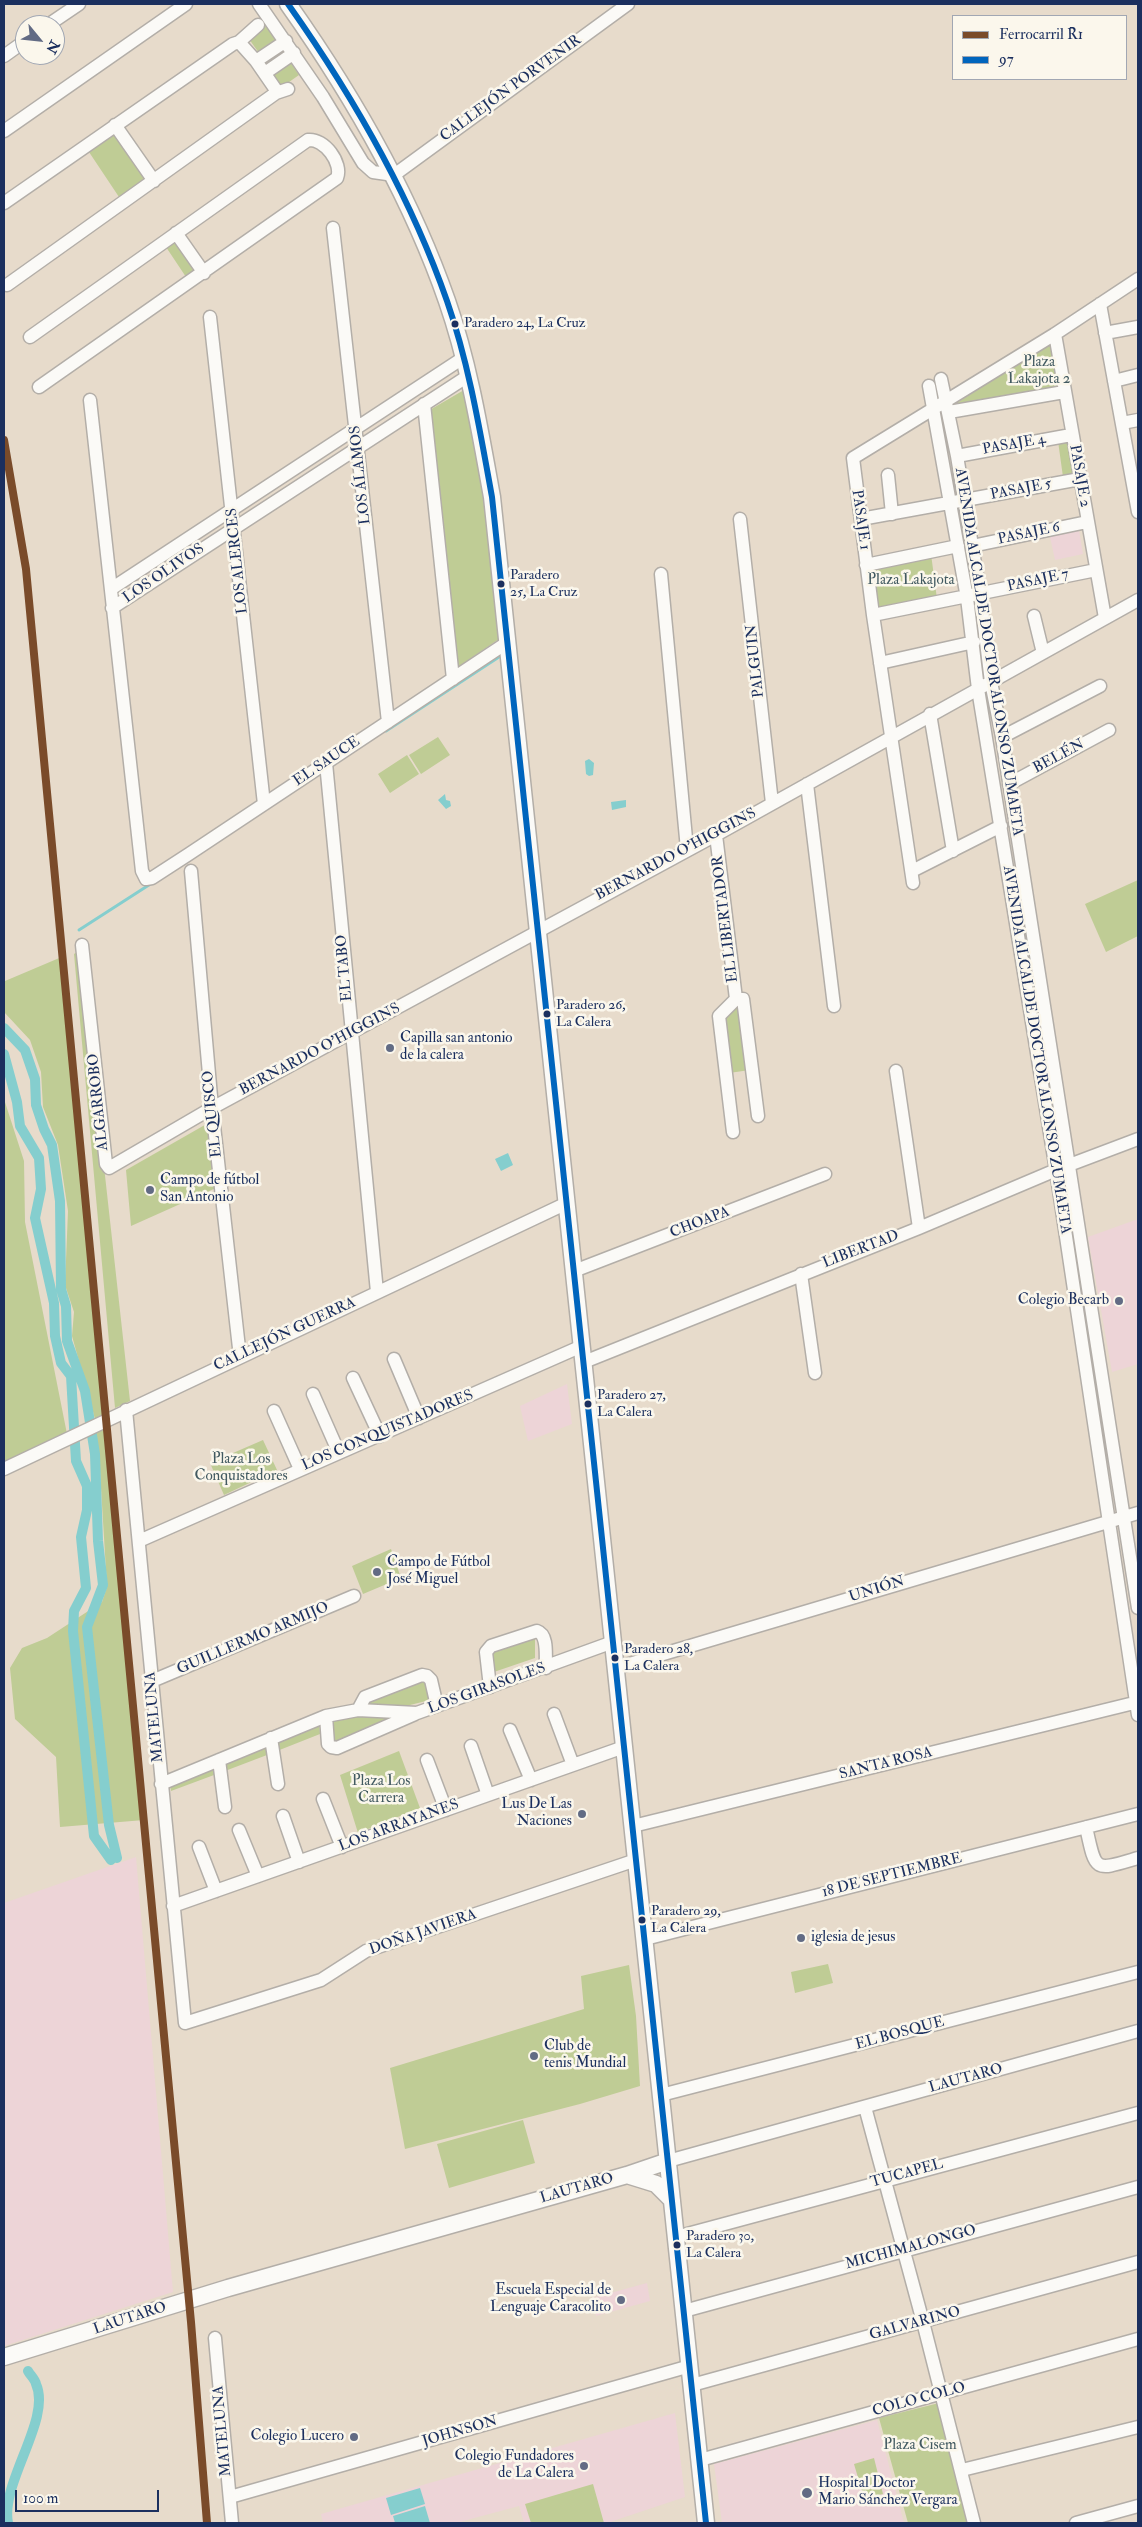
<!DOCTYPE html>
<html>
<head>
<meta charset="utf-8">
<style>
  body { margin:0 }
  #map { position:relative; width:1142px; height:2527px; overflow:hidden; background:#e7dbcb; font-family:"IM FELL Double Pica",serif }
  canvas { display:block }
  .frame { position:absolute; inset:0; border:5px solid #1b2f5e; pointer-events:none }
  .legend { position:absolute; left:952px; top:15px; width:175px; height:65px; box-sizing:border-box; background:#fbf7ec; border:1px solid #a1a7b3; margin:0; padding:6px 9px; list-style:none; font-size:15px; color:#1b2f5e }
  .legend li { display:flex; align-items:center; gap:10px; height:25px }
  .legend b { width:25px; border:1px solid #a1a7b3 }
  .north { position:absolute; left:15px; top:15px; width:50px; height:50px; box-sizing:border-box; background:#fbf7ec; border:1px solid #a1a7b3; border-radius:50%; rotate:118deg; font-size:14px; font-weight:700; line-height:20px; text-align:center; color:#1b2f5e }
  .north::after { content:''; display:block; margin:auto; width:18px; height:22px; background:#626b84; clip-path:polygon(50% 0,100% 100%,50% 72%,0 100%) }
  .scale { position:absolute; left:15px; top:2490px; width:144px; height:22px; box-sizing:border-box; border:2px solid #1b2f5e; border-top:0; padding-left:6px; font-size:15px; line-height:18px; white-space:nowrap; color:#1b2f5e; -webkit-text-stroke:4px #fbf7ec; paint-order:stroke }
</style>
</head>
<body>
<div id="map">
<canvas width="1142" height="2527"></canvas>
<div class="frame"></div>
<ul class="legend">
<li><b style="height:6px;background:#7a4b2a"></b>Ferrocarril R1</li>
<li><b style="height:6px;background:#0065bd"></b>97</li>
</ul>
<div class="north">N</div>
<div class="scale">100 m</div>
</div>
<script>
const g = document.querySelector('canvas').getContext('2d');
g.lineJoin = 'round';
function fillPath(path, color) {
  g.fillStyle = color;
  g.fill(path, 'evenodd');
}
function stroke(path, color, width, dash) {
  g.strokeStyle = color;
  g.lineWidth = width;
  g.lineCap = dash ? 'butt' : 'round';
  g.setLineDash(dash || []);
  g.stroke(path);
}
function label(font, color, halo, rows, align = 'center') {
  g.font = font + ' "IM FELL Double Pica",serif';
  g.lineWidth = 5;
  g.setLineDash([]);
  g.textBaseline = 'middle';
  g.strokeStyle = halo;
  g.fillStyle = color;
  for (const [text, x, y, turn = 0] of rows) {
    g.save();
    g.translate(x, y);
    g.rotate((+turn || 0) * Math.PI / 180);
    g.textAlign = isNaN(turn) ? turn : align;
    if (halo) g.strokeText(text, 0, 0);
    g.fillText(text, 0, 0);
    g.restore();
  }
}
fillPath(new Path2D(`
  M 1079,530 L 1083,554 L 1055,560 L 1050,537 Z
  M 1138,1219 L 1138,1364 L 1112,1372 L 1088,1237 Z
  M 567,1384 L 572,1424 L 528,1441 L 520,1406 Z
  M 136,1857 L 173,2292 L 4,2346 L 4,1903 Z
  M 647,2283 L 650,2301 L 596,2316 L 592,2298 Z
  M 675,2413 L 685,2497 L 607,2523 L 524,2523 L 519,2506 L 456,2523 L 323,2523 L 321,2514 Z
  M 877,2420 L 904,2523 L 722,2523 L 714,2464 Z`), '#edd4d7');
fillPath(new Path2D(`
  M 266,26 L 277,41 L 259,53 L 249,39 Z
  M 289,60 L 299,75 L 282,87 L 271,73 Z
  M 115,125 L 154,181 L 123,203 L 85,146 Z
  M 175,241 L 195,270 L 186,277 L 166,247 Z
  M 1051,341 L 1058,387 L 956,406 L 957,403 Z
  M 464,390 L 487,508 L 502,637 L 455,669 L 428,411 Z
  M 1071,439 L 1077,473 L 1063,477 L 1058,441 Z
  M 931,554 L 937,599 L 875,609 L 870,566 Z
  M 438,737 L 450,755 L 421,774 L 409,755 Z
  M 407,755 L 419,774 L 390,793 L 378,774 Z
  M 1138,880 L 1138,936 L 1106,952 L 1085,904 Z
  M 80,950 L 130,1401 L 115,1408 L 74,954 Z
  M 64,956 L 105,1413 L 95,1419 L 72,1336 L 74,1312 L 65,1285 L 68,1211 L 58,1145 L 43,1107 L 41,1072 L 30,1040 L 4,1012 L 5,981 Z
  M 741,1003 L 750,1070 L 729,1073 L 721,1017 Z
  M 4,1099 L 24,1161 L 25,1222 L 67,1434 L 4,1463 Z
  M 210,1122 L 216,1188 L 131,1226 L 126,1170 Z
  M 109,1424 L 144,1820 L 60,1827 L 56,1757 L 15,1719 L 10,1668 L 22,1648 L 47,1638 L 102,1602 L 107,1587 L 99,1455 L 95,1431 Z
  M 263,1440 L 277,1470 L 224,1495 L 210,1463 Z
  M 391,1549 L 401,1578 L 363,1594 L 352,1566 Z
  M 535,1636 L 535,1658 L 491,1673 L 489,1651 Z
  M 426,1679 L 430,1700 L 406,1706 L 366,1704 L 365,1700 Z
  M 358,1713 L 400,1716 L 335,1742 L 332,1719 Z
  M 319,1722 L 320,1734 L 277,1751 L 275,1740 Z
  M 265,1745 L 267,1755 L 225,1771 L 224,1761 Z
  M 399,1751 L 420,1808 L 358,1833 L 340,1775 Z
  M 214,1765 L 214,1775 L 171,1791 L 170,1782 Z
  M 828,1964 L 833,1983 L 795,1993 L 791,1972 Z
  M 629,1965 L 636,2016 L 640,2086 L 580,2104 L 405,2149 L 390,2068 L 584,2009 L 581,1976 Z
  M 523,2120 L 535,2163 L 449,2188 L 437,2144 Z
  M 943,2402 L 972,2523 L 908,2523 L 879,2418 Z
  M 874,2458 L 883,2494 L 864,2498 L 854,2464 Z
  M 593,2484 L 604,2523 L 531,2523 L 525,2504 Z`), '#bfcc95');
fillPath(new Path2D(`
  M 589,759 L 594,763 L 593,775 L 589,776 L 586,774 L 585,761 Z
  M 445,794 L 446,800 L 450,801 L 451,806 L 446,809 L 438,800 Z
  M 626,800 L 626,807 L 612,810 L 611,802 Z
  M 508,1153 L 513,1165 L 501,1171 L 495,1159 Z
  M 420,2488 L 425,2504 L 391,2515 L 386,2498 Z
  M 425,2506 L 430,2523 L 395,2523 L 393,2516 Z`), '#85cece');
stroke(new Path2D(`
  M 386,731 L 502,655
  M 79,930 L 152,883`), '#85cece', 3);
stroke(new Path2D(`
  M 4,1028 L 25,1050 L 35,1079 L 36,1105 L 44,1129 L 52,1145 L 60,1201 L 61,1289 L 66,1306 L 67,1341 L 85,1391 L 95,1454 L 98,1541 L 103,1585 L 87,1627 L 109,1825 L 117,1858
  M 4,1054 L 17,1102 L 20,1126 L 39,1158 L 41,1189 L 35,1218 L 54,1303 L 55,1336 L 61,1363 L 71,1376 L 76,1461 L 87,1486 L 87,1510 L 81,1537 L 86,1588 L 74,1611 L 73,1631 L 94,1836 L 111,1860
  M 8,2523 C 0,2483 52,2419 36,2384 C 35,2379 30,2375 28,2371`), '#85cece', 10);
const minor = new Path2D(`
  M 259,4 L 323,97 L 363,163 L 373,172 L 394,175 L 628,4
  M 48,25 L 79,4
  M 239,42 L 256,61 L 276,90 L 276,93
  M 4,56 L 25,41
  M 256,61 L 286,41
  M 265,73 L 294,53
  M 115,125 L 154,181
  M 4,131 L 186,4
  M 4,203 L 233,44 L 239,42 L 258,25
  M 333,228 L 388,722
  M 176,233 L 204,273
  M 7,285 L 276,93 L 288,89
  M 1100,304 L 1138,512
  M 210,317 L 264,804
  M 1105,333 L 1138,327
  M 1055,334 L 1105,618
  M 30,337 L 308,140 C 324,138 343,163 337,178 L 39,387
  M 941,379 L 957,456 L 980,593 L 991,682 L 1002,737 L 1138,1608
  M 1114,381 L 1138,375
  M 929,386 L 967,598 L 978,689 L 1056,1170 L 1138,1715
  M 90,400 L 142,871 L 146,879 L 152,878 L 189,854 L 508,642
  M 424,404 L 453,679
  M 949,412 L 1064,392
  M 1122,423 L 1138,420
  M 957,456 L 1071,435
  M 888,475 L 892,514
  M 740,519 L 772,803
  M 861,519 L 1080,479
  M 972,546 L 1087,522
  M 866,565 L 958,546
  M 661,574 L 687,849
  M 111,589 L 463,358
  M 112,608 L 468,376
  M 873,615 L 1096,570
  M 1034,616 L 1043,653
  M 880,663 L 974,642
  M 930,714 L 953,851
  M 1002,737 L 1100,686
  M 326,763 L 377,1292
  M 807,784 L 834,1006
  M 1009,784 L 1109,730
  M 716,835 L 736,999 L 743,999 L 758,1116
  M 191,871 L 212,1108 L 240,1357
  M 912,871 L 1001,826
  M 913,883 L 873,615 L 853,458 L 1055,334 L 1138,279
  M 82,945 L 106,1164 L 109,1168 L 212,1108 L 716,835 L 1138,600
  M 896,1071 L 919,1228
  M 733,1132 L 719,1016 L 736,999
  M 574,1271 L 825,1174
  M 801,1274 L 815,1373
  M 394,1359 L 419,1418
  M 584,1362 L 919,1228 L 1056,1170 L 1138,1139
  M 353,1378 L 380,1436
  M 313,1394 L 339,1453
  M 126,1410 L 185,2023 L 321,1980 L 366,1951 L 636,1860
  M 274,1411 L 300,1469
  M 4,1469 L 567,1203
  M 139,1541 L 582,1346
  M 616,1668 L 1138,1513
  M 152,1681 L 354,1596
  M 490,1687 L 486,1652 L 491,1646 L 537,1631 C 549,1635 545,1657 546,1668
  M 358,1710 L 365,1697 L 422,1675 L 427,1676 L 431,1680 L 437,1706
  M 554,1714 L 573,1765
  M 326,1716 L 328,1744 L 331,1747 L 337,1748 L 415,1714
  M 510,1730 L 531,1780
  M 271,1738 L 278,1784
  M 471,1746 L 488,1795
  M 219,1760 L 225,1807
  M 427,1760 L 446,1810
  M 161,1784 L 326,1716 L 358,1710 L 417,1713 L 613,1642
  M 323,1799 L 342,1847
  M 283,1816 L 299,1862
  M 633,1826 L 1138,1702
  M 1086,1827 C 1096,1873 1094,1871 1138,1858
  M 239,1830 L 258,1876
  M 199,1847 L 216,1891
  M 173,1906 L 624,1747
  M 645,1939 L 1138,1814
  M 661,2095 L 1138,1972
  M 865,2107 L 923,2322 L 974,2523
  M 668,2161 L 1138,2031
  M 676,2237 L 1138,2113
  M 684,2311 L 1138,2187
  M 215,2338 L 232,2523
  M 692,2385 L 1138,2262
  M 700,2460 L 1138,2339
  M 962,2470 L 1138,2427
  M 230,2497 L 690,2366
  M 1076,2523 L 1138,2506`);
const major = new Path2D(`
  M 288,4 C 353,96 410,195 447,301 C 469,364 480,431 492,497 L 706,2523
  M 627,2175 L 656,2184 L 672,2200
  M 4,2357 L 228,2288 L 627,2175 L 668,2161`);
stroke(minor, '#b3aea8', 15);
stroke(major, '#b3aea8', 19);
stroke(minor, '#fbfaf7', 12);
stroke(major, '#fbfaf7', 16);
stroke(new Path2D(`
  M 288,4 C 353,96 410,195 447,301 C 469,364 480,431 492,497 L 706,2523`), '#0065bd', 6);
stroke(new Path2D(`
  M 4,440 L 26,569 L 191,2322 L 207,2523`), '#7a4b2a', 8);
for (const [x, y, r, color] of [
  [455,324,4.5,"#1b2f5e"],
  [501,584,4.5,"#1b2f5e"],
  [547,1014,4.5,"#1b2f5e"],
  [390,1048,5,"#626b84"],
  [150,1190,5,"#626b84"],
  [1119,1301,5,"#626b84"],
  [588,1404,4.5,"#1b2f5e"],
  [377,1572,5,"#626b84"],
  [615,1658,4.5,"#1b2f5e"],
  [582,1814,5,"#626b84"],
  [642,1920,4.5,"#1b2f5e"],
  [801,1938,5,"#626b84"],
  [534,2056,5,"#626b84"],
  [677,2245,4.5,"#1b2f5e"],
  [621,2300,5,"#626b84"],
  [354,2437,5,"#626b84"],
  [584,2466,5,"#626b84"],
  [807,2493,6,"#626b84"]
]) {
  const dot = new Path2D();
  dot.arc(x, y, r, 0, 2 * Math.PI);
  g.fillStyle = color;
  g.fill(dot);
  stroke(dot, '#fbf7ec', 2);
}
label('14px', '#1b2f5e', '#fbf7ec', [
  ["Paradero 24, La Cruz",464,324],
  ["Paradero",510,576],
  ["25, La Cruz",510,593],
  ["Paradero 26,",556,1006],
  ["La Calera",556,1023],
  ["Paradero 27,",597,1396],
  ["La Calera",597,1413],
  ["Paradero 28,",624,1650],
  ["La Calera",624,1667],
  ["Paradero 29,",651,1912],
  ["La Calera",651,1929],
  ["Paradero 30,",686,2237],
  ["La Calera",686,2254]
], 'left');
label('15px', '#1b2f5e', '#fbf7ec', [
  ["CALLEJÓN PORVENIR",511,89,-36],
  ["PASAJE 4",1014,445,-10],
  ["LOS ÁLAMOS",361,475,-96],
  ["PASAJE 2",1079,476,80],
  ["PASAJE 5",1021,490,-11],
  ["PASAJE 1",860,520,82],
  ["PASAJE 6",1029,534,-12],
  ["LOS ALERCES",238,561,-96],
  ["LOS OLIVOS",164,574,-34],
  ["PASAJE 7",1038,581,-12],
  ["AVENIDA ALCALDE DOCTOR ALONSO ZUMAETA",988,652,81],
  ["PALGUIN",756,661,-96],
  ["BELÉN",1059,757,-28],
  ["EL SAUCE",327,762,-34],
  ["BERNARDO O'HIGGINS",676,855,-28],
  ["EL LIBERTADOR",726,919,-97],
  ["EL TABO",345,968,-95],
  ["BERNARDO O'HIGGINS",320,1050,-28],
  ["AVENIDA ALCALDE DOCTOR ALONSO ZUMAETA",1036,1050,81],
  ["ALGARROBO",99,1102,-96],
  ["EL QUISCO",213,1114,-96],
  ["CHOAPA",700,1223,-21],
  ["LIBERTAD",861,1250,-21],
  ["CALLEJÓN GUERRA",285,1335,-25],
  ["LOS CONQUISTADORES",388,1431,-23],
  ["UNIÓN",877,1590,-17],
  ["GUILLERMO ARMIJO",253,1639,-23],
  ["LOS GIRASOLES",487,1689,-20],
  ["MATELUNA",155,1717,-95],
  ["SANTA ROSA",886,1764,-14],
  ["LOS ARRAYANES",399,1826,-20],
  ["18 DE SEPTIEMBRE",892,1876,-14],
  ["DOÑA JAVIERA",423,1933,-19],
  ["EL BOSQUE",900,2034,-15],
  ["LAUTARO",966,2079,-15],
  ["TUCAPEL",907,2174,-15],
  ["LAUTARO",577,2189,-16],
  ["MICHIMALONGO",911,2248,-15],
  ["LAUTARO",130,2319,-18],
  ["GALVARINO",915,2324,-15],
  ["COLO COLO",919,2400,-15],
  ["MATELUNA",223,2431,-95],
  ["JOHNSON",460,2432,-16]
]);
label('15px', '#425a61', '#fbf7ec', [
  ["Plaza",1039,363],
  ["Lakajota 2",1039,380],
  ["Plaza Lakajota",911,581],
  ["Plaza Los",241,1460],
  ["Conquistadores",241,1477],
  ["Plaza Los",381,1782],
  ["Carrera",381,1799],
  ["Plaza Cisem",920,2446]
]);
label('15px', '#1b2f5e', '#fbf7ec', [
  ["Capilla san antonio",400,1039],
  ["de la calera",400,1056],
  ["Campo de fútbol",160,1181],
  ["San Antonio",160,1198],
  ["Colegio Becarb",1109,1301,"right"],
  ["Campo de Fútbol",387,1563],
  ["José Miguel",387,1580],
  ["Lus De Las",572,1805,"right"],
  ["Naciones",572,1822,"right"],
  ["iglesia de jesus",811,1938],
  ["Club de",544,2047],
  ["tenis Mundial",544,2064],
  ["Escuela Especial de",611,2291,"right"],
  ["Lenguaje Caracolito",611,2308,"right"],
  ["Colegio Lucero",344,2437,"right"],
  ["Colegio Fundadores",574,2457,"right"],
  ["de La Calera",574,2474,"right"],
  ["Hospital Doctor",818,2484],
  ["Mario Sánchez Vergara",818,2501]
], 'left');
</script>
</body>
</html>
